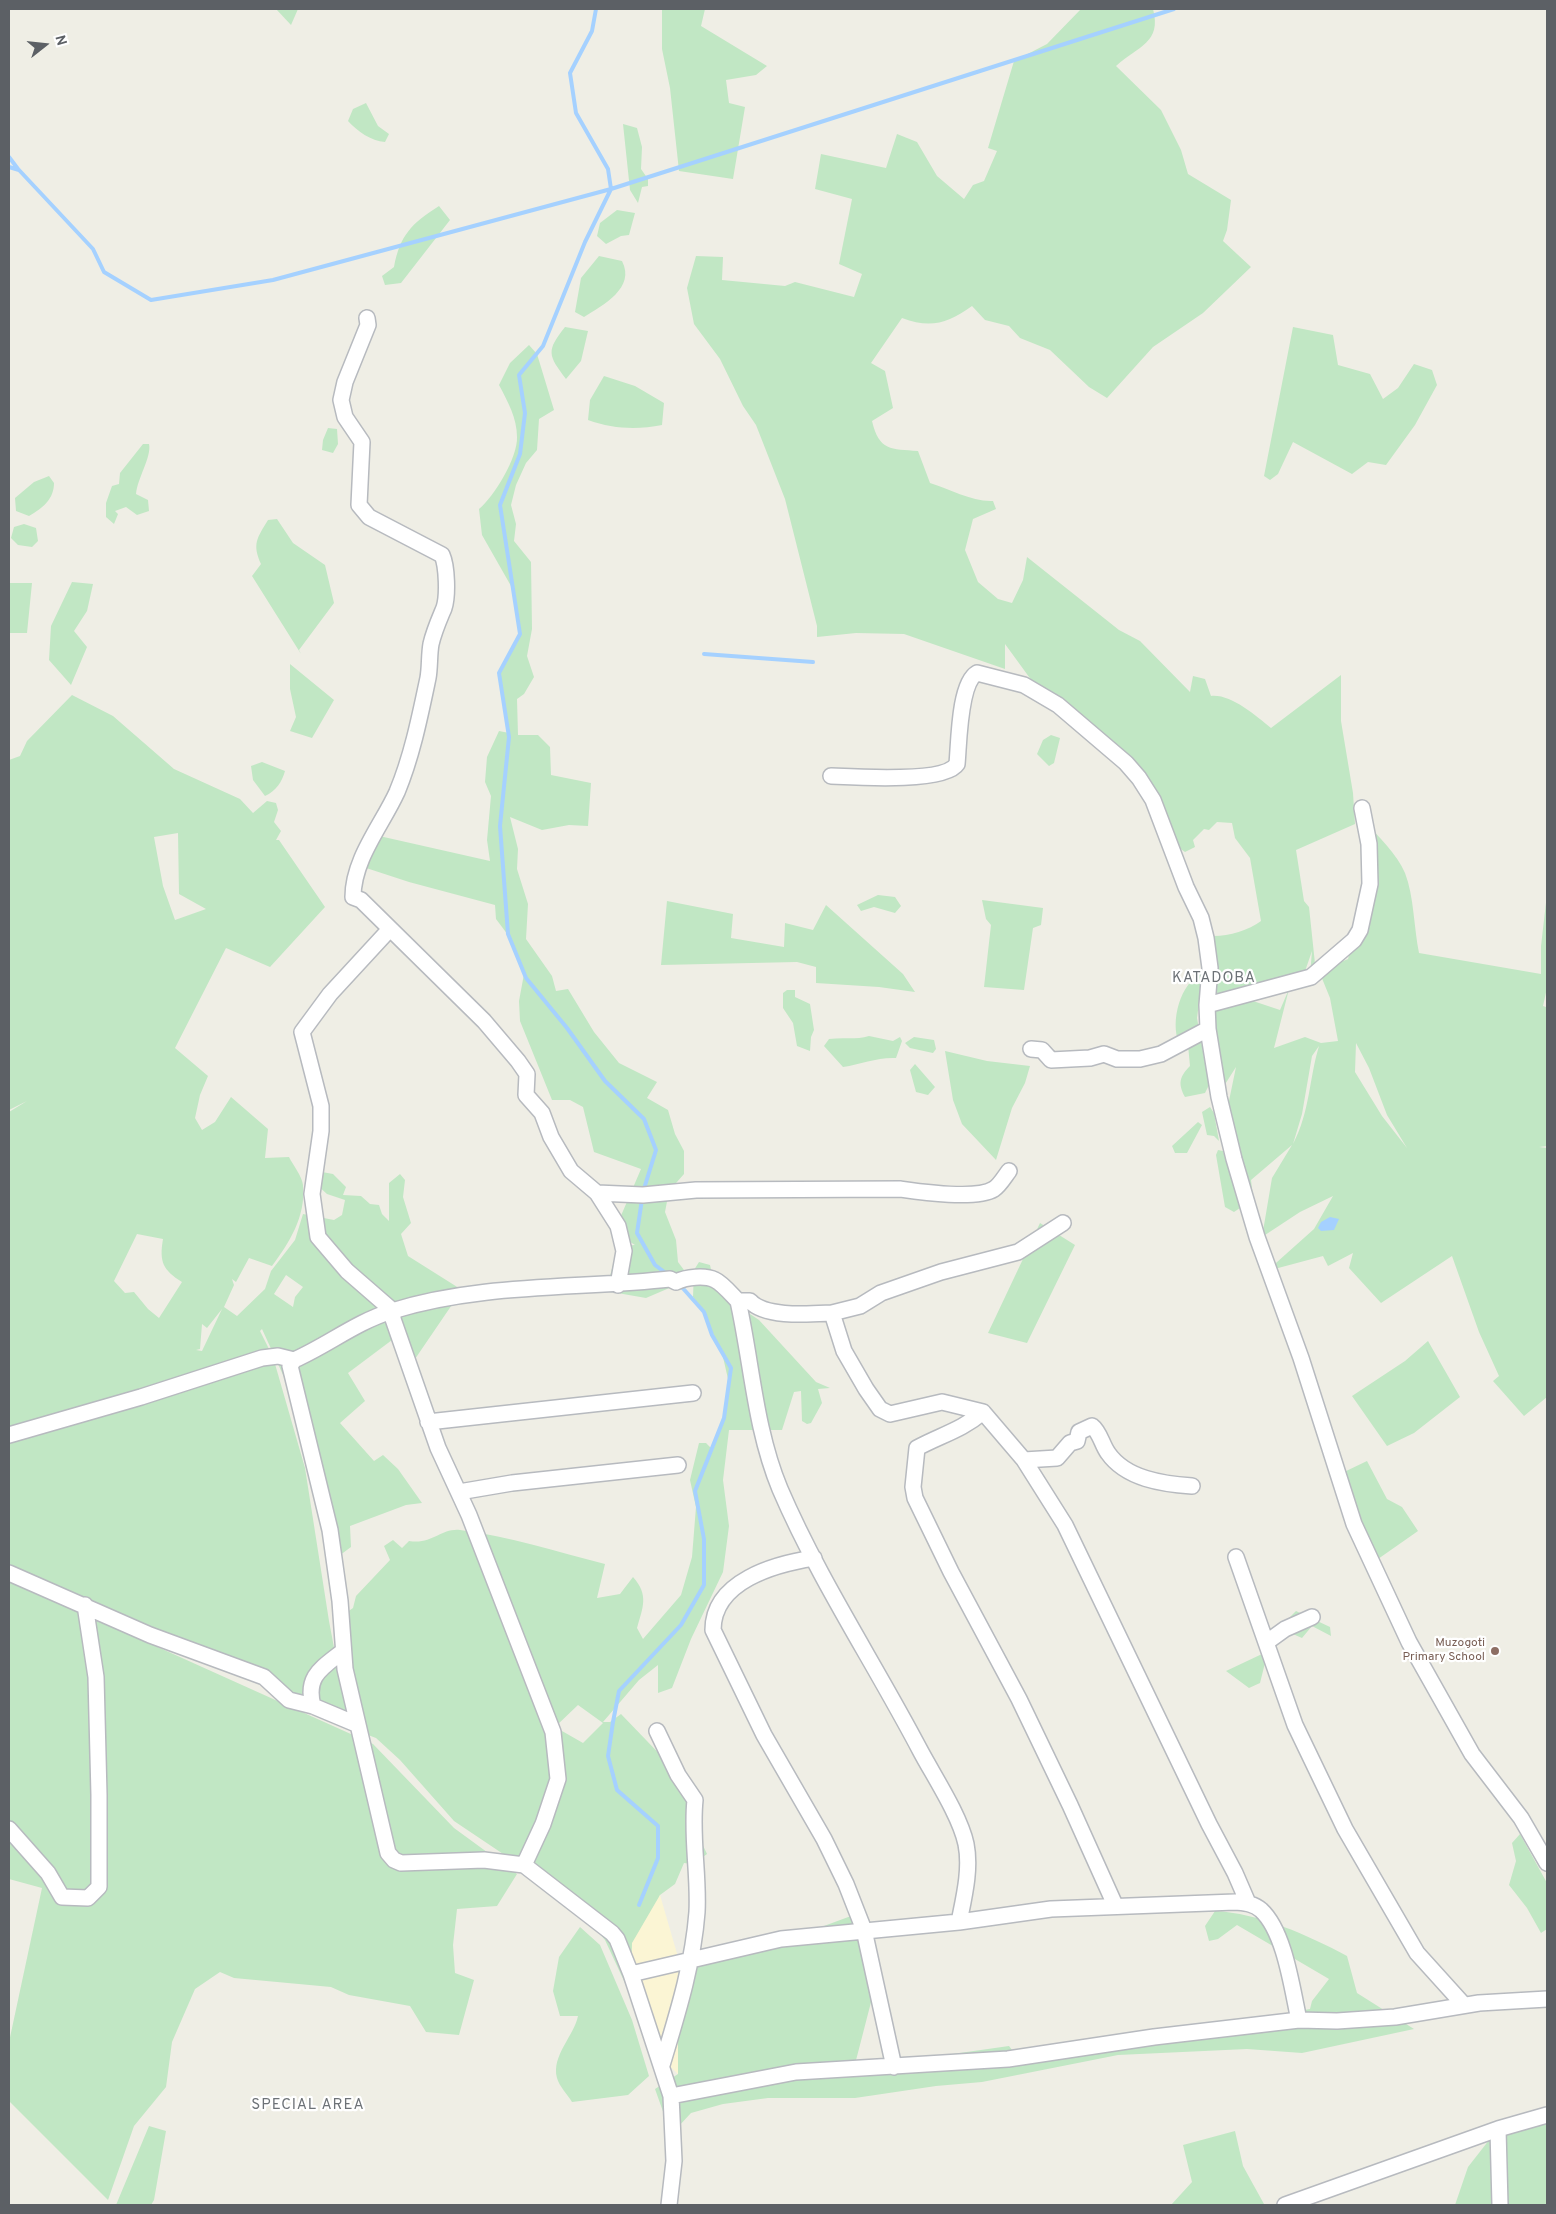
<!DOCTYPE html>
<html>
<head>
<meta charset="utf-8">
<style>
  body { margin:0 }
  #map { position:relative; width:1556px; height:2214px; overflow:hidden; background:#efeee5; font-family:Overpass,sans-serif }
  canvas { display:block }
  .frame { position:absolute; inset:0; border:10px solid #5c6065; pointer-events:none }
  .north { position:absolute; left:20px; top:20px; width:50px; height:50px; -webkit-text-stroke:4px #fff; paint-order:stroke; rotate:74deg; font-size:14px; font-weight:700; line-height:20px; text-align:center; color:#5c6065 }
  .north::after { content:''; display:block; margin:auto; width:18px; height:22px; background:#5c6065; clip-path:polygon(50% 0,100% 100%,50% 72%,0 100%) }
</style>
</head>
<body>
<div id="map">
<canvas width="1556" height="2214"></canvas>
<div class="frame"></div>
<div class="north">N</div>
</div>
<script>
const g = document.querySelector('canvas').getContext('2d');
g.lineJoin = 'round';
function fillPath(path, color) {
  g.fillStyle = color;
  g.fill(path, 'evenodd');
}
function stroke(path, color, width, dash) {
  g.strokeStyle = color;
  g.lineWidth = width;
  g.lineCap = dash ? 'butt' : 'round';
  g.setLineDash(dash || []);
  g.stroke(path);
}
function label(font, color, halo, rows, align = 'center') {
  g.font = font + ' Overpass,sans-serif';
  g.lineWidth = 4.5;
  g.setLineDash([]);
  g.textBaseline = 'middle';
  g.strokeStyle = halo;
  g.fillStyle = color;
  for (const [text, x, y, turn = 0] of rows) {
    g.save();
    g.translate(x, y);
    g.rotate((+turn || 0) * Math.PI / 180);
    g.textAlign = isNaN(turn) ? turn : align;
    if (halo) g.strokeText(text, 0, 0);
    g.fillText(text, 0, 0);
    g.restore();
  }
}
fillPath(new Path2D(`
  M 276,9 L 298,9 L 291,25 Z
  M 662,9 L 705,9 L 701,26 L 767,66 L 756,75 L 726,80 L 729,103 L 745,107 L 733,179 L 679,171 L 670,88 L 662,49 Z
  M 1081,9 L 1153,9 C 1162,43 1138,46 1116,66 L 1161,110 L 1181,150 L 1188,174 L 1231,200 L 1227,230 L 1223,241 L 1251,267 L 1203,313 L 1153,347 L 1107,398 L 1089,387 L 1050,350 L 1020,338 L 1009,326 L 985,320 L 972,306 C 948,323 931,329 902,318 L 871,363 L 885,371 L 893,408 L 872,421 C 879,451 891,449 918,451 L 930,483 C 950,489 972,502 993,501 L 996,509 L 973,519 L 965,550 L 978,582 L 998,599 L 1012,603 L 1023,580 L 1027,557 L 1119,630 L 1140,641 L 1190,692 L 1193,676 L 1205,679 L 1211,696 C 1231,694 1255,715 1271,728 L 1341,675 L 1341,721 L 1353,793 L 1355,824 L 1296,850 L 1304,901 L 1309,907 L 1316,973 L 1310,975 L 1312,951 L 1303,977 L 1282,988 L 1270,980 L 1226,998 L 1250,1000 L 1280,1010 L 1289,989 L 1274,1048 L 1305,1037 L 1321,1043 L 1338,1041 L 1330,998 L 1319,971 L 1348,959 L 1364,903 L 1364,821 C 1378,836 1397,854 1405,873 C 1414,896 1414,929 1419,953 L 1541,974 L 1541,946 L 1547,894 L 1547,988 L 1543,1006 L 1546,1007 L 1547,995 L 1547,1146 L 1539,1147 L 1547,1148 L 1547,1397 L 1524,1416 L 1493,1381 L 1499,1376 L 1479,1332 L 1452,1256 L 1381,1303 L 1349,1268 L 1353,1253 L 1328,1266 L 1323,1256 L 1267,1271 L 1314,1229 L 1333,1196 L 1300,1212 L 1262,1237 L 1272,1178 L 1292,1145 L 1251,1180 L 1258,1242 L 1224,1125 L 1236,1067 L 1217,1097 L 1212,948 L 1214,936 C 1229,936 1249,930 1261,921 L 1250,858 L 1235,838 L 1232,823 L 1217,822 L 1209,830 L 1204,829 L 1193,840 L 1195,847 L 1185,852 L 1175,845 L 1156,797 L 1032,681 L 1005,644 L 1005,669 L 904,634 L 856,633 L 817,637 L 817,626 L 785,499 L 756,425 L 743,406 L 720,359 L 694,324 L 687,288 L 696,256 L 723,257 L 722,280 L 785,286 L 795,282 L 854,297 L 862,274 L 839,264 L 852,199 L 815,189 L 821,154 L 886,168 L 897,134 L 917,142 L 937,176 L 964,199 L 973,185 L 984,181 L 997,151 L 988,148 L 1014,61 L 1047,44 ZM 1356,1043 L 1369,1068 L 1387,1115 L 1407,1148 L 1382,1116 L 1355,1072 ZM 1319,1046 C 1309,1079 1310,1112 1293,1144 L 1302,1114 L 1312,1056 Z
  M 366,103 L 378,126 L 389,134 L 385,142 C 371,141 357,131 348,121 L 353,109 Z
  M 623,124 L 637,128 L 642,147 L 641,169 L 648,179 L 648,186 L 642,187 L 638,203 L 630,190 Z
  M 439,206 L 450,220 L 401,283 L 385,285 L 382,276 L 394,267 C 400,235 412,223 439,206 Z
  M 617,210 L 635,213 L 629,235 L 621,236 L 606,244 L 597,236 L 600,223 Z
  M 599,256 L 622,261 C 636,288 603,305 584,317 L 575,312 L 581,278 Z
  M 565,327 L 588,331 L 581,361 L 566,379 C 548,355 546,351 565,327 Z
  M 1293,327 L 1333,335 L 1338,365 L 1370,374 L 1383,399 L 1398,388 L 1414,364 L 1432,370 L 1437,385 L 1415,425 L 1386,465 L 1368,462 L 1352,474 L 1293,442 L 1278,474 L 1270,480 L 1264,476 Z
  M 529,345 L 537,354 L 554,410 L 539,419 L 537,450 L 526,463 L 516,485 L 511,505 L 516,524 L 514,541 L 531,562 L 532,629 L 527,656 L 534,677 L 524,694 L 517,699 L 518,735 L 538,735 L 550,747 L 551,775 L 591,783 L 588,826 L 569,825 L 542,830 L 510,817 L 518,849 L 517,869 L 528,904 L 526,939 L 552,976 L 556,991 L 568,989 L 594,1032 L 619,1063 L 657,1082 L 647,1098 L 668,1110 L 675,1134 L 684,1151 L 684,1174 L 669,1191 L 665,1212 L 676,1240 L 678,1262 L 684,1270 L 688,1280 L 646,1298 L 606,1291 L 618,1246 L 635,1245 L 614,1232 L 641,1169 L 594,1152 L 583,1107 L 570,1100 L 552,1100 L 520,1021 L 519,1001 L 524,974 L 508,935 L 496,919 L 495,905 L 409,882 L 354,864 L 366,833 L 490,861 L 487,840 L 491,796 L 485,782 L 487,757 L 499,731 L 509,733 L 499,673 L 520,634 L 515,593 L 482,535 L 479,509 C 494,497 518,457 517,437 C 517,418 508,402 499,385 L 510,363 Z
  M 604,376 L 635,386 L 664,403 L 662,425 C 637,430 613,429 588,420 L 590,400 Z
  M 328,428 L 337,429 L 338,444 L 333,453 L 322,450 L 323,440 Z
  M 143,444 L 149,444 C 152,456 137,479 136,494 L 148,500 L 149,511 L 137,515 L 126,507 L 115,511 L 118,514 L 114,524 L 106,517 L 106,503 L 112,486 L 119,484 L 120,473 Z
  M 49,476 L 54,483 C 54,499 43,508 29,516 L 16,511 L 15,498 L 34,482 Z
  M 277,519 L 293,543 L 325,565 L 334,603 L 299,650 L 301,654 L 252,576 L 261,564 C 252,544 257,538 268,520 Z
  M 24,524 L 36,528 L 38,541 L 32,547 L 18,545 L 11,538 L 14,527 Z
  M 72,582 L 93,584 L 87,611 L 74,631 L 87,647 L 71,685 L 49,660 L 51,626 Z
  M 9,583 L 32,583 L 27,633 L 9,633 Z
  M 290,664 L 334,700 L 312,738 L 290,731 L 296,717 L 290,689 Z
  M 72,695 L 113,716 L 174,769 L 240,799 L 253,813 L 267,801 L 276,803 L 278,810 L 274,822 L 281,831 L 276,840 L 279,840 L 325,907 L 270,967 L 226,948 L 175,1048 L 208,1076 L 200,1095 L 195,1118 L 202,1130 L 215,1122 L 231,1097 L 268,1129 L 265,1158 L 289,1157 C 293,1165 302,1176 303,1185 C 306,1217 289,1243 272,1266 L 249,1258 L 236,1282 L 232,1279 L 234,1285 L 224,1307 L 237,1316 L 265,1289 L 271,1271 L 295,1240 L 303,1214 L 334,1220 L 342,1215 L 345,1200 L 327,1194 L 316,1184 L 322,1172 L 333,1174 L 346,1187 L 343,1195 L 361,1196 L 370,1204 L 379,1205 L 382,1214 L 389,1221 L 389,1183 L 400,1174 L 405,1180 L 403,1197 L 411,1223 L 401,1234 L 408,1256 L 462,1290 L 415,1359 L 400,1334 L 348,1373 L 365,1401 L 340,1423 L 374,1461 L 383,1455 L 398,1469 L 422,1503 L 406,1505 L 350,1526 L 351,1547 L 328,1564 L 310,1468 L 289,1388 L 262,1329 L 260,1331 L 273,1357 L 305,1468 L 329,1621 L 349,1727 L 272,1684 L 9,1567 L 9,1112 L 27,1101 L 9,1110 L 9,760 L 20,756 L 27,741 ZM 178,833 L 179,894 L 206,909 L 175,920 L 163,886 L 154,837 ZM 137,1234 L 163,1239 C 159,1262 163,1270 182,1282 L 159,1318 L 148,1309 L 134,1292 L 125,1293 L 114,1281 ZM 286,1275 L 303,1287 L 295,1297 L 293,1307 L 274,1294 ZM 222,1309 L 202,1351 L 196,1350 L 200,1349 L 202,1324 L 207,1328 Z
  M 1051,735 L 1060,738 L 1054,763 L 1049,766 L 1037,754 L 1043,740 Z
  M 262,762 L 285,771 C 282,782 276,791 265,796 L 253,780 L 251,766 Z
  M 878,895 L 895,897 L 901,906 L 895,913 L 874,907 L 861,911 L 857,905 Z
  M 982,900 L 1043,908 L 1041,925 L 1033,928 L 1024,990 L 984,987 L 991,925 L 986,919 Z
  M 667,901 L 733,914 L 731,938 L 784,947 L 785,923 L 813,930 L 826,905 L 903,974 L 915,992 L 879,987 L 816,983 L 816,967 L 797,962 L 661,965 Z
  M 1203,973 L 1197,1018 L 1209,1085 L 1205,1093 L 1185,1097 C 1178,1084 1179,1077 1190,1066 L 1188,1045 L 1179,1043 C 1170,1022 1180,982 1203,973 Z
  M 787,990 L 795,990 L 795,997 L 810,1004 L 814,1030 L 811,1037 L 810,1051 L 797,1046 L 793,1023 L 783,1008 L 783,993 Z
  M 869,1036 L 893,1041 L 900,1037 L 902,1041 L 896,1058 C 878,1057 861,1064 843,1067 L 824,1046 L 829,1039 C 843,1037 856,1040 869,1036 Z
  M 914,1037 L 934,1040 L 936,1049 L 933,1053 L 910,1048 L 905,1043 Z
  M 945,1051 L 987,1061 L 1030,1066 L 1025,1083 L 1012,1108 L 996,1160 L 962,1124 L 953,1100 Z
  M 915,1064 L 935,1087 L 928,1095 L 916,1092 L 910,1070 Z
  M 1210,1107 L 1214,1113 L 1219,1141 L 1214,1136 L 1207,1135 L 1202,1112 Z
  M 1198,1122 L 1202,1125 L 1187,1153 L 1175,1153 L 1172,1146 Z
  M 1218,1150 L 1223,1151 L 1240,1208 L 1234,1212 L 1225,1207 L 1216,1155 Z
  M 1040,1223 L 1075,1245 L 1027,1343 L 988,1333 Z
  M 699,1262 L 710,1265 L 714,1283 L 732,1302 L 759,1320 L 816,1382 L 830,1388 L 818,1389 L 822,1403 L 811,1423 L 807,1424 L 802,1421 L 801,1391 L 794,1392 L 782,1430 L 729,1430 L 723,1480 L 729,1526 L 723,1572 L 691,1639 L 672,1688 L 658,1693 L 658,1665 L 639,1680 L 603,1722 L 610,1722 L 621,1714 L 672,1767 L 684,1789 L 688,1814 L 707,1854 L 693,1864 L 684,1863 L 675,1884 L 660,1895 L 641,2002 L 637,2009 L 605,1940 L 594,1927 L 521,1866 L 454,1821 L 400,1760 L 376,1738 L 360,1732 L 334,1621 L 353,1608 L 356,1596 L 390,1560 L 384,1546 L 393,1540 L 402,1548 L 409,1541 C 432,1545 441,1528 460,1530 C 509,1536 557,1552 605,1564 L 597,1598 L 620,1594 L 633,1577 C 649,1595 643,1607 637,1628 L 643,1639 L 681,1595 L 692,1557 L 696,1507 L 690,1480 L 699,1443 L 706,1443 L 713,1450 L 724,1418 L 728,1379 L 723,1357 L 704,1312 L 693,1297 L 694,1270 ZM 578,1705 L 603,1723 L 583,1743 L 555,1727 Z
  M 1428,1341 L 1460,1397 L 1414,1433 L 1387,1446 L 1352,1396 L 1405,1361 Z
  M 1367,1461 L 1387,1499 L 1402,1507 L 1418,1531 L 1378,1559 L 1358,1533 L 1342,1473 Z
  M 9,1580 L 373,1744 L 454,1828 L 517,1874 L 497,1906 L 457,1909 L 453,1945 L 455,1973 L 474,1980 L 459,2035 L 426,2032 L 410,2006 L 349,1995 L 331,1987 L 234,1978 L 220,1972 L 195,1989 L 172,2042 L 166,2087 L 134,2126 L 108,2200 L 9,2101 L 9,2042 L 42,1888 L 9,1879 Z
  M 1296,1611 L 1330,1627 L 1331,1636 L 1312,1626 L 1302,1638 L 1279,1628 Z
  M 1262,1654 L 1266,1659 L 1260,1683 L 1249,1688 L 1226,1671 Z
  M 1520,1834 L 1547,1883 L 1547,1929 L 1541,1933 L 1527,1908 L 1509,1885 L 1516,1861 L 1512,1843 Z
  M 1215,1911 C 1258,1913 1308,1935 1347,1956 L 1357,1993 L 1414,2029 L 1302,2053 L 1247,2049 L 1118,2055 L 982,2082 L 936,2086 L 855,2098 L 768,2098 L 723,2104 L 691,2113 L 678,2127 L 676,2148 L 655,2089 L 678,2074 L 678,1998 L 698,1964 L 805,1933 L 851,1916 L 877,1979 L 854,2068 L 1009,2046 L 1019,2059 L 1310,2009 L 1312,2001 L 1329,1979 L 1237,1925 L 1218,1939 L 1209,1941 L 1205,1926 Z
  M 580,1927 L 600,1945 L 632,2020 L 649,2076 L 628,2095 L 572,2102 C 568,2095 559,2086 557,2078 C 551,2056 574,2036 578,2016 L 560,2016 L 553,1991 L 559,1957 Z
  M 1547,2117 L 1547,2205 L 1455,2205 L 1468,2167 L 1493,2135 Z
  M 149,2126 L 166,2131 L 154,2200 L 151,2205 L 116,2205 Z
  M 1235,2131 L 1243,2166 L 1264,2204 L 1171,2205 L 1192,2182 L 1183,2145 Z`), '#c1e7c4');
fillPath(new Path2D(`
  M 660,1895 L 678,1957 L 698,1964 L 678,1998 L 678,2074 L 651,2049 L 641,2002 L 644,1987 L 631,1976 L 632,1943 Z`), '#fbf5d4');
fillPath(new Path2D(`
  M 1330,1217 L 1339,1219 L 1334,1230 L 1321,1231 L 1318,1228 L 1321,1222 Z`), '#a5d1ff');
stroke(new Path2D(`
  M 596,9 L 592,31 L 570,73 L 576,113 L 608,169 L 611,189 L 585,242 L 543,346 L 519,375 L 525,413 L 520,454 L 500,505 L 520,634 L 499,673 L 509,737 L 500,826 L 508,934 L 526,978 L 567,1028 L 605,1081 L 644,1119 L 656,1150 L 643,1192
  M 9,157 L 18,169
  M 9,167 L 19,170 L 93,249 L 104,272 L 151,300 L 273,280 L 611,189 L 1174,9
  M 704,654 L 813,662
  M 642,1199 L 637,1233 L 655,1265 L 667,1274
  M 639,1905 L 658,1858 L 658,1826 L 617,1790 L 608,1756 L 613,1722 L 619,1691 L 681,1625 L 704,1585 L 704,1539 L 695,1491 L 724,1418 L 731,1368 L 712,1335 L 704,1312 L 680,1285`), '#a5d1ff', 4);
const minor = new Path2D(`
  M 367,318 L 368,325 L 345,382 L 341,400 L 345,417 L 362,442 L 359,505 L 369,517 L 442,555 C 447,566 448,596 444,608 C 439,620 434,631 431,644 C 429,655 430,667 428,678 C 420,716 412,756 397,792 C 382,825 353,859 353,897 L 361,900 L 484,1021 L 518,1061 L 527,1074 L 526,1095 L 542,1113 L 551,1137 L 571,1171 L 597,1193 L 618,1226 L 624,1251 L 618,1285
  M 831,776 C 854,777 945,783 957,764 C 959,744 959,683 977,673 L 1024,685 L 1058,705 L 1126,763 L 1139,778 L 1153,800 L 1186,887 L 1201,918 L 1206,938 L 1210,968 L 1207,1005 L 1208,1029 L 1219,1097 L 1234,1159 L 1257,1237 L 1301,1358 L 1354,1524 L 1409,1642 L 1472,1754 L 1521,1818 L 1547,1863
  M 389,930 L 330,994 L 302,1032 L 321,1106 L 321,1131 L 312,1194 L 318,1237 L 347,1271 L 393,1311 L 393,1319 L 438,1448 L 469,1515 L 553,1732 L 558,1779 L 543,1824 L 524,1865
  M 1207,1005 L 1311,977 L 1354,940 L 1360,930 L 1370,884 L 1369,844 L 1362,808
  M 1031,1049 L 1042,1050 L 1051,1060 L 1090,1058 L 1104,1054 L 1117,1059 L 1140,1059 L 1161,1054 L 1208,1029
  M 597,1193 L 643,1195 L 696,1190 L 900,1189 C 921,1192 976,1200 994,1189 C 1000,1185 1005,1176 1009,1171
  M 738,1301 C 752,1364 755,1429 780,1489 C 819,1580 875,1664 921,1752 C 935,1778 960,1816 966,1844 C 971,1869 964,1897 959,1922
  M 832,1313 L 860,1306 L 881,1293 L 941,1272 L 1018,1252 L 1063,1223
  M 294,1360 L 290,1366 L 292,1374 L 330,1530 L 340,1601 L 345,1669 L 388,1853 L 394,1860 L 401,1863 L 484,1860 L 524,1865 L 612,1933 L 617,1939 L 631,1974 L 671,2096 L 674,2161 L 669,2205
  M 983,1412 C 962,1430 941,1435 917,1448 L 913,1487 L 915,1498 L 951,1572 L 1019,1699 L 1070,1805 L 1115,1905
  M 428,1422 L 693,1393
  M 9,1435 L 141,1397 L 262,1358 L 278,1356 L 294,1360 C 328,1345 356,1322 392,1311 C 482,1283 578,1289 670,1279 L 676,1282 C 686,1277 705,1275 715,1280 C 722,1283 732,1295 738,1301 L 750,1301 C 765,1318 810,1314 832,1313 L 844,1351 L 866,1389 L 880,1409 L 890,1414 L 942,1402 L 983,1412 L 1024,1460 L 1057,1458 L 1070,1443 L 1077,1441 L 1079,1432 L 1092,1426 C 1100,1432 1102,1445 1108,1453 C 1126,1479 1163,1484 1192,1486
  M 1024,1460 L 1065,1525 L 1209,1824 L 1235,1873 L 1248,1903
  M 459,1492 L 512,1483 L 678,1465
  M 1236,1557 L 1295,1725 L 1345,1829 L 1417,1953 L 1464,2005
  M 814,1558 C 775,1564 713,1581 713,1630 L 764,1735 L 824,1839 L 846,1884 L 864,1930 L 894,2067
  M 9,1573 L 150,1635 L 264,1677 L 289,1700 L 313,1706 L 356,1724
  M 1267,1642 L 1285,1629 L 1312,1617
  M 313,1706 C 305,1676 322,1668 343,1651
  M 657,1731 L 678,1775 L 695,1800 C 691,1837 699,1875 697,1912 C 693,1965 677,2015 662,2065
  M 9,1829 L 48,1873 L 62,1897 L 88,1898 L 99,1887 L 99,1795 L 96,1677 L 85,1605
  M 631,1974 L 781,1939 L 959,1922 L 1051,1909 L 1235,1902 C 1244,1903 1253,1903 1261,1910 C 1285,1932 1292,1989 1299,2020
  M 671,2096 L 796,2072 L 1008,2059 L 1154,2037 L 1299,2020 L 1337,2021 L 1395,2017 L 1479,2003 L 1547,1999
  M 1498,2129 L 1500,2205
  M 1285,2205 L 1498,2129 L 1547,2115`);
stroke(minor, '#b7babf', 18);
stroke(minor, '#fff', 15);
for (const [x, y, r, color] of [
  [1495,1651,5,"#8d6e63"]
]) {
  const dot = new Path2D();
  dot.arc(x, y, r, 0, 2 * Math.PI);
  g.fillStyle = color;
  g.fill(dot);
  stroke(dot, '#fff', 2);
}
label('12px', '#785e54', '#fff', [
  ["Muzogoti",1485,1644],
  ["Primary School",1485,1658]
], 'right');
g.letterSpacing = '1px';
label('15px', '#6d7277', '#fff', [
  ["KATADOBA",1214,979],
  ["SPECIAL AREA",308,2106]
]);
g.letterSpacing = '0px';
</script>
</body>
</html>
